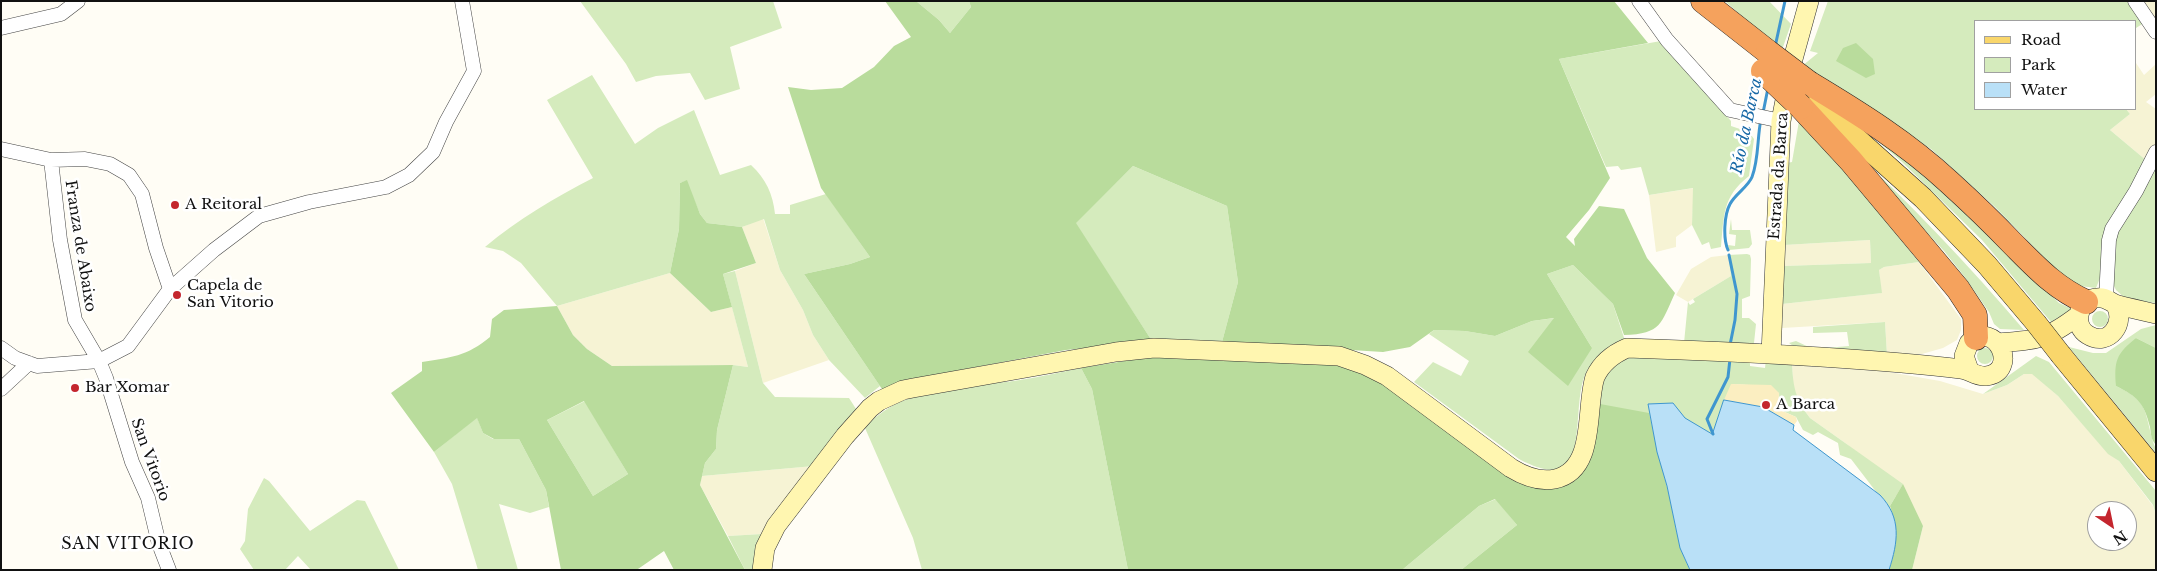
<!DOCTYPE html>
<html>
<head>
<meta charset="utf-8">
<style>
  body { margin:0 }
  #map { position:relative; width:2157px; height:571px; overflow:hidden; background:#fffdf5; font-family:"Libre Baskerville",serif }
  canvas { display:block }
  .frame { position:absolute; inset:0; border:2px solid #111; pointer-events:none }
  .legend { position:absolute; left:1974px; top:20px; width:162px; height:90px; box-sizing:border-box; background:#fff; border:1px solid #a0a0a0; margin:0; padding:6px 9px; list-style:none; font-size:15px; color:#111 }
  .legend li { display:flex; align-items:center; gap:10px; height:25px }
  .legend b { width:25px; border:1px solid #a0a0a0 }
  .north { position:absolute; left:2087px; top:501px; width:50px; height:50px; box-sizing:border-box; background:#fff; border:1px solid #a0a0a0; border-radius:50%; rotate:146deg; font-size:14px; font-weight:700; line-height:20px; text-align:center; color:#111 }
  .north::after { content:''; display:block; margin:auto; width:18px; height:22px; background:#c4262e; clip-path:polygon(50% 0,100% 100%,50% 72%,0 100%) }
</style>
</head>
<body>
<div id="map">
<canvas width="2157" height="571"></canvas>
<div class="frame"></div>
<ul class="legend">
<li><b style="height:6px;background:#f9d66b"></b>Road</li>
<li><b style="height:14px;background:#d5ebbd"></b>Park</li>
<li><b style="height:14px;background:#b9e0f7"></b>Water</li>
</ul>
<div class="north">N</div>
</div>
<script>
const g = document.querySelector('canvas').getContext('2d');
g.lineJoin = 'round';
function fillPath(path, color) {
  g.fillStyle = color;
  g.fill(path, 'evenodd');
}
function stroke(path, color, width, dash) {
  g.strokeStyle = color;
  g.lineWidth = width;
  g.lineCap = dash ? 'butt' : 'round';
  g.setLineDash(dash || []);
  g.stroke(path);
}
function label(font, color, halo, rows, align = 'center') {
  g.font = font + ' "Libre Baskerville",serif';
  g.lineWidth = 5;
  g.setLineDash([]);
  g.textBaseline = 'middle';
  g.strokeStyle = halo;
  g.fillStyle = color;
  for (const [text, x, y, turn = 0] of rows) {
    g.save();
    g.translate(x, y);
    g.rotate((+turn || 0) * Math.PI / 180);
    g.textAlign = isNaN(turn) ? turn : align;
    if (halo) g.strokeText(text, 0, 0);
    g.fillText(text, 0, 0);
    g.restore();
  }
}
fillPath(new Path2D(`
  M 2144,1 L 2156,1 L 2156,19 Z
  M 2136,63 L 2144,75 L 2156,64 L 2156,94 L 2146,102 L 2156,109 L 2156,147 L 2147,161 L 2110,130 L 2130,114 L 2126,109 L 2136,109 Z
  M 1694,188 L 1692,225 L 1676,237 L 1676,247 L 1656,252 L 1649,195 Z
  M 763,218 L 780,270 L 803,310 L 813,335 L 829,360 L 763,383 L 735,271 L 756,263 L 742,227 Z
  M 1870,240 L 1871,263 L 1784,266 L 1784,245 Z
  M 1728,255 L 1731,276 L 1688,302 L 1676,295 L 1691,269 L 1711,257 Z
  M 1919,262 L 1961,319 L 1961,330 L 1957,340 L 1943,348 L 1922,354 L 1887,355 L 1885,322 L 1782,328 L 1782,304 L 1881,293 L 1879,270 L 1884,267 Z
  M 670,273 L 711,312 L 732,307 L 748,367 L 733,365 L 612,366 L 587,349 L 573,335 L 557,306 Z
  M 1792,362 L 1807,366 L 1883,371 L 1940,381 L 1983,394 L 2007,385 L 2024,374 L 2032,373 L 2058,396 L 2108,453 L 2119,461 L 2153,506 L 2156,515 L 2156,570 L 1912,570 L 1923,526 L 1848,445 L 1810,418 L 1800,404 L 1793,387 ZM 2097,511 L 2127,511 L 2127,541 L 2097,541 Z
  M 814,466 L 775,512 L 762,534 L 728,536 L 700,485 L 702,476 Z`), '#f6f3d4');
fillPath(new Path2D(`
  M 580,1 L 773,1 L 782,28 L 730,47 L 740,89 L 705,100 L 690,73 L 656,76 L 636,82 L 626,64 Z
  M 916,1 L 969,1 L 971,7 L 950,33 L 939,20 Z
  M 1725,1 L 1769,1 L 1791,24 L 1783,47 L 1781,49 L 1773,44 Z
  M 1828,1 L 2130,1 L 2144,23 L 2136,28 L 2136,21 L 1976,21 L 1976,109 L 2126,109 L 2130,114 L 2110,130 L 2147,161 L 2096,288 L 2072,285 L 2064,278 L 1995,207 L 1931,149 L 1802,66 L 1818,53 L 1810,51 Z
  M 1661,41 L 1731,121 L 1731,126 L 1749,132 L 1754,139 L 1749,176 C 1722,197 1724,216 1721,247 L 1711,249 L 1709,242 L 1702,245 L 1692,225 L 1693,188 L 1649,195 L 1641,167 L 1621,170 L 1618,166 L 1606,167 L 1559,59 Z
  M 592,75 L 635,144 L 658,128 L 694,110 L 720,175 L 751,165 C 766,179 773,194 775,214 L 790,214 L 790,205 L 826,194 L 870,257 L 850,264 L 804,274 L 880,386 L 865,398 L 829,360 L 813,335 L 803,310 L 780,270 L 764,219 L 742,227 L 707,223 L 700,214 L 686,181 L 680,183 L 679,229 L 670,273 L 557,306 L 521,263 L 503,251 L 485,247 C 517,220 556,197 593,178 L 547,100 Z
  M 1853,120 L 1906,157 L 1989,233 L 2059,303 L 2072,309 L 2051,322 L 1982,240 L 1901,161 Z
  M 1799,121 L 1829,152 L 1919,262 L 1884,267 L 1879,270 L 1882,293 L 1782,304 L 1784,266 L 1871,263 L 1870,240 L 1784,245 L 1787,163 L 1792,162 Z
  M 1845,143 C 1909,202 1968,264 2024,330 L 2000,329 L 1994,324 L 1989,312 L 1964,276 L 1944,251 Z
  M 2156,160 L 2156,303 L 2127,300 L 2116,290 L 2111,280 L 2113,240 Z
  M 1133,166 L 1227,206 L 1238,282 L 1222,342 L 1152,341 L 1075,223 Z
  M 1731,219 L 1732,230 L 1750,230 L 1752,244 L 1749,248 L 1729,250 L 1728,245 L 1735,246 L 1736,235 L 1729,234 Z
  M 1747,254 L 1750,255 L 1751,259 L 1750,296 L 1742,299 L 1742,318 L 1749,318 L 1756,324 L 1754,343 L 1750,348 L 1684,343 L 1688,302 L 1690,305 L 1695,302 L 1693,299 L 1731,276 L 1728,255 Z
  M 1573,265 L 1613,304 L 1626,344 C 1613,350 1596,356 1588,369 C 1566,405 1599,502 1519,459 L 1414,382 L 1433,362 L 1461,376 L 1469,361 L 1429,334 L 1434,330 L 1465,331 L 1495,336 L 1532,321 L 1555,318 L 1592,348 L 1547,274 Z
  M 735,271 L 763,383 L 775,397 L 849,398 L 858,412 L 814,466 L 702,476 L 705,463 L 716,449 L 717,430 L 733,365 L 748,367 L 723,274 Z
  M2092 319a8 8 0 1 1 16 0a8 8 0 1 1-16 0Z
  M 1885,322 L 1887,355 L 1799,350 L 1789,343 L 1796,341 L 1813,349 L 1849,346 L 1847,332 L 1813,333 L 1813,327 Z
  M 2156,325 L 2156,348 L 2136,338 L 2116,386 C 2147,401 2144,408 2152,438 C 2153,444 2156,446 2156,453 L 2069,347 L 2093,353 L 2106,353 L 2141,329 Z
  M1977 356a8 8 0 1 1 16 0a8 8 0 1 1-16 0Z
  M 2036,356 L 2049,362 L 2156,491 L 2156,515 L 2153,505 L 2119,461 L 2108,454 L 2058,396 L 2032,374 L 2024,374 L 2007,385 L 1983,394 Z
  M 1625,357 L 1750,358 L 1750,366 L 1765,368 L 1766,359 L 1792,362 C 1793,387 1795,398 1810,418 L 1903,484 L 1890,506 L 1889,570 L 1690,570 L 1673,520 L 1600,404 C 1602,376 1604,375 1625,357 ZM 1732,384 L 1749,385 L 1779,393 L 1778,409 L 1796,417 L 1803,430 L 1813,435 L 1818,432 L 1838,443 L 1840,455 L 1851,459 L 1877,493 L 1793,430 L 1794,425 L 1725,400 Z
  M 1081,368 L 1092,389 L 1128,570 L 922,570 L 913,538 L 865,428 C 902,385 968,388 1020,380 C 1040,377 1060,372 1081,368 Z
  M 585,401 L 628,474 L 593,496 L 547,420 Z
  M 477,417 L 483,433 L 493,439 L 519,439 L 546,490 L 549,507 L 530,513 L 499,504 L 518,570 L 478,570 L 452,484 L 434,452 Z
  M 264,478 L 269,481 L 310,531 L 357,500 L 365,501 L 399,570 L 311,570 L 298,556 L 285,570 L 254,570 L 240,549 L 245,541 L 248,509 Z
  M 1496,499 L 1517,525 L 1461,570 L 1402,570 L 1479,506 Z
  M 762,534 L 757,570 L 745,570 L 728,536 Z`), '#d5ebbd');
fillPath(new Path2D(`
  M 885,1 L 916,1 L 939,20 L 950,33 L 971,7 L 969,1 L 1614,1 L 1648,43 L 1559,59 L 1610,178 L 1589,210 L 1566,237 L 1575,246 L 1574,239 L 1599,206 L 1624,209 L 1647,258 L 1675,293 C 1661,323 1662,334 1624,335 L 1613,304 L 1573,265 L 1547,274 L 1592,348 L 1568,386 L 1528,352 L 1554,318 L 1532,321 L 1495,336 L 1465,331 L 1434,330 L 1410,347 L 1383,352 L 1222,342 L 1238,282 L 1227,206 L 1133,166 L 1076,223 L 1152,341 L 1066,350 L 908,380 L 884,392 L 804,274 L 850,264 L 870,257 L 821,188 L 788,87 L 811,90 L 842,88 L 874,67 L 894,46 L 911,37 Z
  M 1856,43 L 1873,59 L 1875,74 L 1866,78 L 1836,61 L 1843,48 Z
  M 687,180 L 700,214 L 707,223 L 742,227 L 756,263 L 723,274 L 732,307 L 711,312 L 670,273 L 679,229 L 680,183 Z
  M 557,306 L 573,335 L 587,349 L 612,366 L 733,365 L 717,430 L 716,449 L 705,463 L 700,485 L 745,570 L 674,570 L 664,551 L 638,569 L 561,570 L 546,490 L 519,439 L 494,439 L 483,433 L 477,418 L 434,452 L 391,393 L 422,371 L 422,362 C 449,358 468,356 490,337 L 492,319 L 504,310 ZM 584,401 L 628,474 L 593,496 L 547,420 Z
  M 2136,338 L 2156,348 L 2156,445 C 2151,440 2151,434 2150,427 C 2144,403 2138,397 2116,386 C 2114,361 2116,354 2136,338 Z
  M 1150,357 L 1316,361 L 1356,369 L 1386,384 L 1525,485 L 1563,485 L 1600,404 L 1649,413 C 1654,437 1660,460 1666,484 C 1675,516 1675,539 1690,570 L 1461,570 L 1517,525 L 1495,499 L 1479,506 L 1402,570 L 1128,570 L 1092,389 L 1081,368 Z
  M 1903,484 L 1923,526 L 1912,570 L 1889,570 C 1897,545 1897,531 1890,506 Z`), '#b9dc9c');
fillPath(new Path2D(`
  M 1731,384 L 1771,385 L 1779,393 L 1778,409 L 1796,417 L 1797,421 L 1794,425 L 1763,407 L 1724,400 Z`), '#fbeec1');
const water = new Path2D(`
  M 1724,400 L 1763,407 L 1794,425 L 1793,430 L 1880,495 C 1902,518 1898,542 1889,570 L 1690,570 L 1680,548 L 1667,486 L 1657,452 L 1648,404 L 1673,403 L 1685,418 L 1712,434 Z`);
fillPath(water, '#b9e0f7');
stroke(water, '#3f96cf', 1);
stroke(new Path2D(`
  M 1775,47 L 1785,1
  M 1763,113 L 1768,88
  M 1728,250 C 1723,239 1724,215 1730,204 C 1735,194 1748,187 1752,177 C 1759,159 1757,138 1761,119
  M 1729,255 L 1737,294 L 1735,320 L 1730,345
  M 1713,434 L 1707,419 L 1728,377 L 1730,359`), '#3f96cf', 3);
const street = new Path2D(`
  M 1639,1 L 1667,40 L 1730,110 L 1781,121
  M 2135,1 L 2156,32
  M 1,28 L 61,14 L 78,1
  M 1,149 L 51,160 L 85,159 L 110,164 L 129,175 L 142,194 L 156,248 L 170,289
  M 51,160 L 60,240 L 75,320 L 99,361 L 106,378 L 132,462 L 148,498 L 159,544 L 169,570
  M 2106,299 L 2109,240 L 2112,229 L 2136,191 L 2156,152
  M 1,348 L 15,358 L 37,366 L 99,361 L 128,346 L 170,289 L 214,250 L 259,216 L 309,202 L 386,187 L 409,175 L 433,152 L 446,122 L 474,71 L 462,1
  M 1,389 L 29,363`);
const secondary = new Path2D(`
  M 2115,304 C 2127,322 2109,348 2088,335 C 2072,326 2078,300 2096,298 C 2106,296 2110,303 2118,305 C 2130,308 2143,311 2156,314
  M 1997,343 C 2038,340 2046,340 2079,315
  M 1771,354 L 1781,121 L 1793,59 L 1809,1
  M 762,570 L 765,548 L 776,526 L 845,436 L 870,408 L 879,401 L 903,390 L 913,388 L 1116,352 L 1154,348 L 1339,356 L 1365,365 L 1387,376 L 1511,468 C 1524,476 1540,482 1555,479 C 1597,470 1585,407 1595,377 C 1602,362 1613,354 1627,348 C 1692,350 1756,353 1821,357 C 1868,360 1914,363 1961,369 C 1970,370 1976,377 1986,376 C 2020,372 1997,318 1969,343 L 1964,356 L 1969,370`);
const primary = new Path2D(`
  M 1807,94 L 1923,198 L 1987,265 L 2036,323
  M 2061,355 L 2156,471`);
const highway = new Path2D(`
  M 1703,1 L 1768,52
  M 1809,83 C 1859,113 1907,143 1949,182 C 1971,202 1992,222 2012,243 C 2036,267 2055,288 2086,302
  M 1801,107 L 1851,161 L 1958,289 L 1975,315 L 1976,338`);
stroke(street, '#444', 15);
stroke(secondary, '#333', 20);
stroke(primary, '#222', 22);
stroke(highway, '#222', 25);
stroke(street, '#fff', 14);
stroke(secondary, '#fff6b0', 19);
stroke(primary, '#f9d66b', 21);
stroke(highway, '#f5a25d', 24);
const primaryBridge = new Path2D(`
  M 2036,323 L 2061,355`);
const highwayBridge = new Path2D(`
  M 1768,52 L 1809,83
  M 1763,71 L 1801,107`);
stroke(primaryBridge, '#222', 22, []);
stroke(highwayBridge, '#222', 25, []);
stroke(primaryBridge, '#f9d66b', 21);
stroke(highwayBridge, '#f5a25d', 24);
for (const [x, y, r, color] of [
  [175,205,5,"#c4262e"],
  [177,295,5,"#c4262e"],
  [75,388,5,"#c4262e"],
  [1766,405,5,"#c4262e"]
]) {
  const dot = new Path2D();
  dot.arc(x, y, r, 0, 2 * Math.PI);
  g.fillStyle = color;
  g.fill(dot);
  stroke(dot, '#fff', 2);
}
label('15px', '#111', '#fff', [
  ["Estrada da Barca",1779,176,-86],
  ["Franza de Abaixo",80,246,81],
  ["San Vitorio",150,460,70]
]);
label('15px', '#111', '#fff', [
  ["A Reitoral",185,205],
  ["Capela de",187,286],
  ["San Vitorio",187,303],
  ["Bar Xomar",85,388],
  ["A Barca",1776,405]
], 'left');
label('italic 16px', '#1768a6', '#fff', [
  ["Río da Barca",1747,126,-78]
]);
g.letterSpacing = '1px';
label('16px', '#111', '#fff', [
  ["SAN VITORIO",128,544]
]);
g.letterSpacing = '0px';
</script>
</body>
</html>
